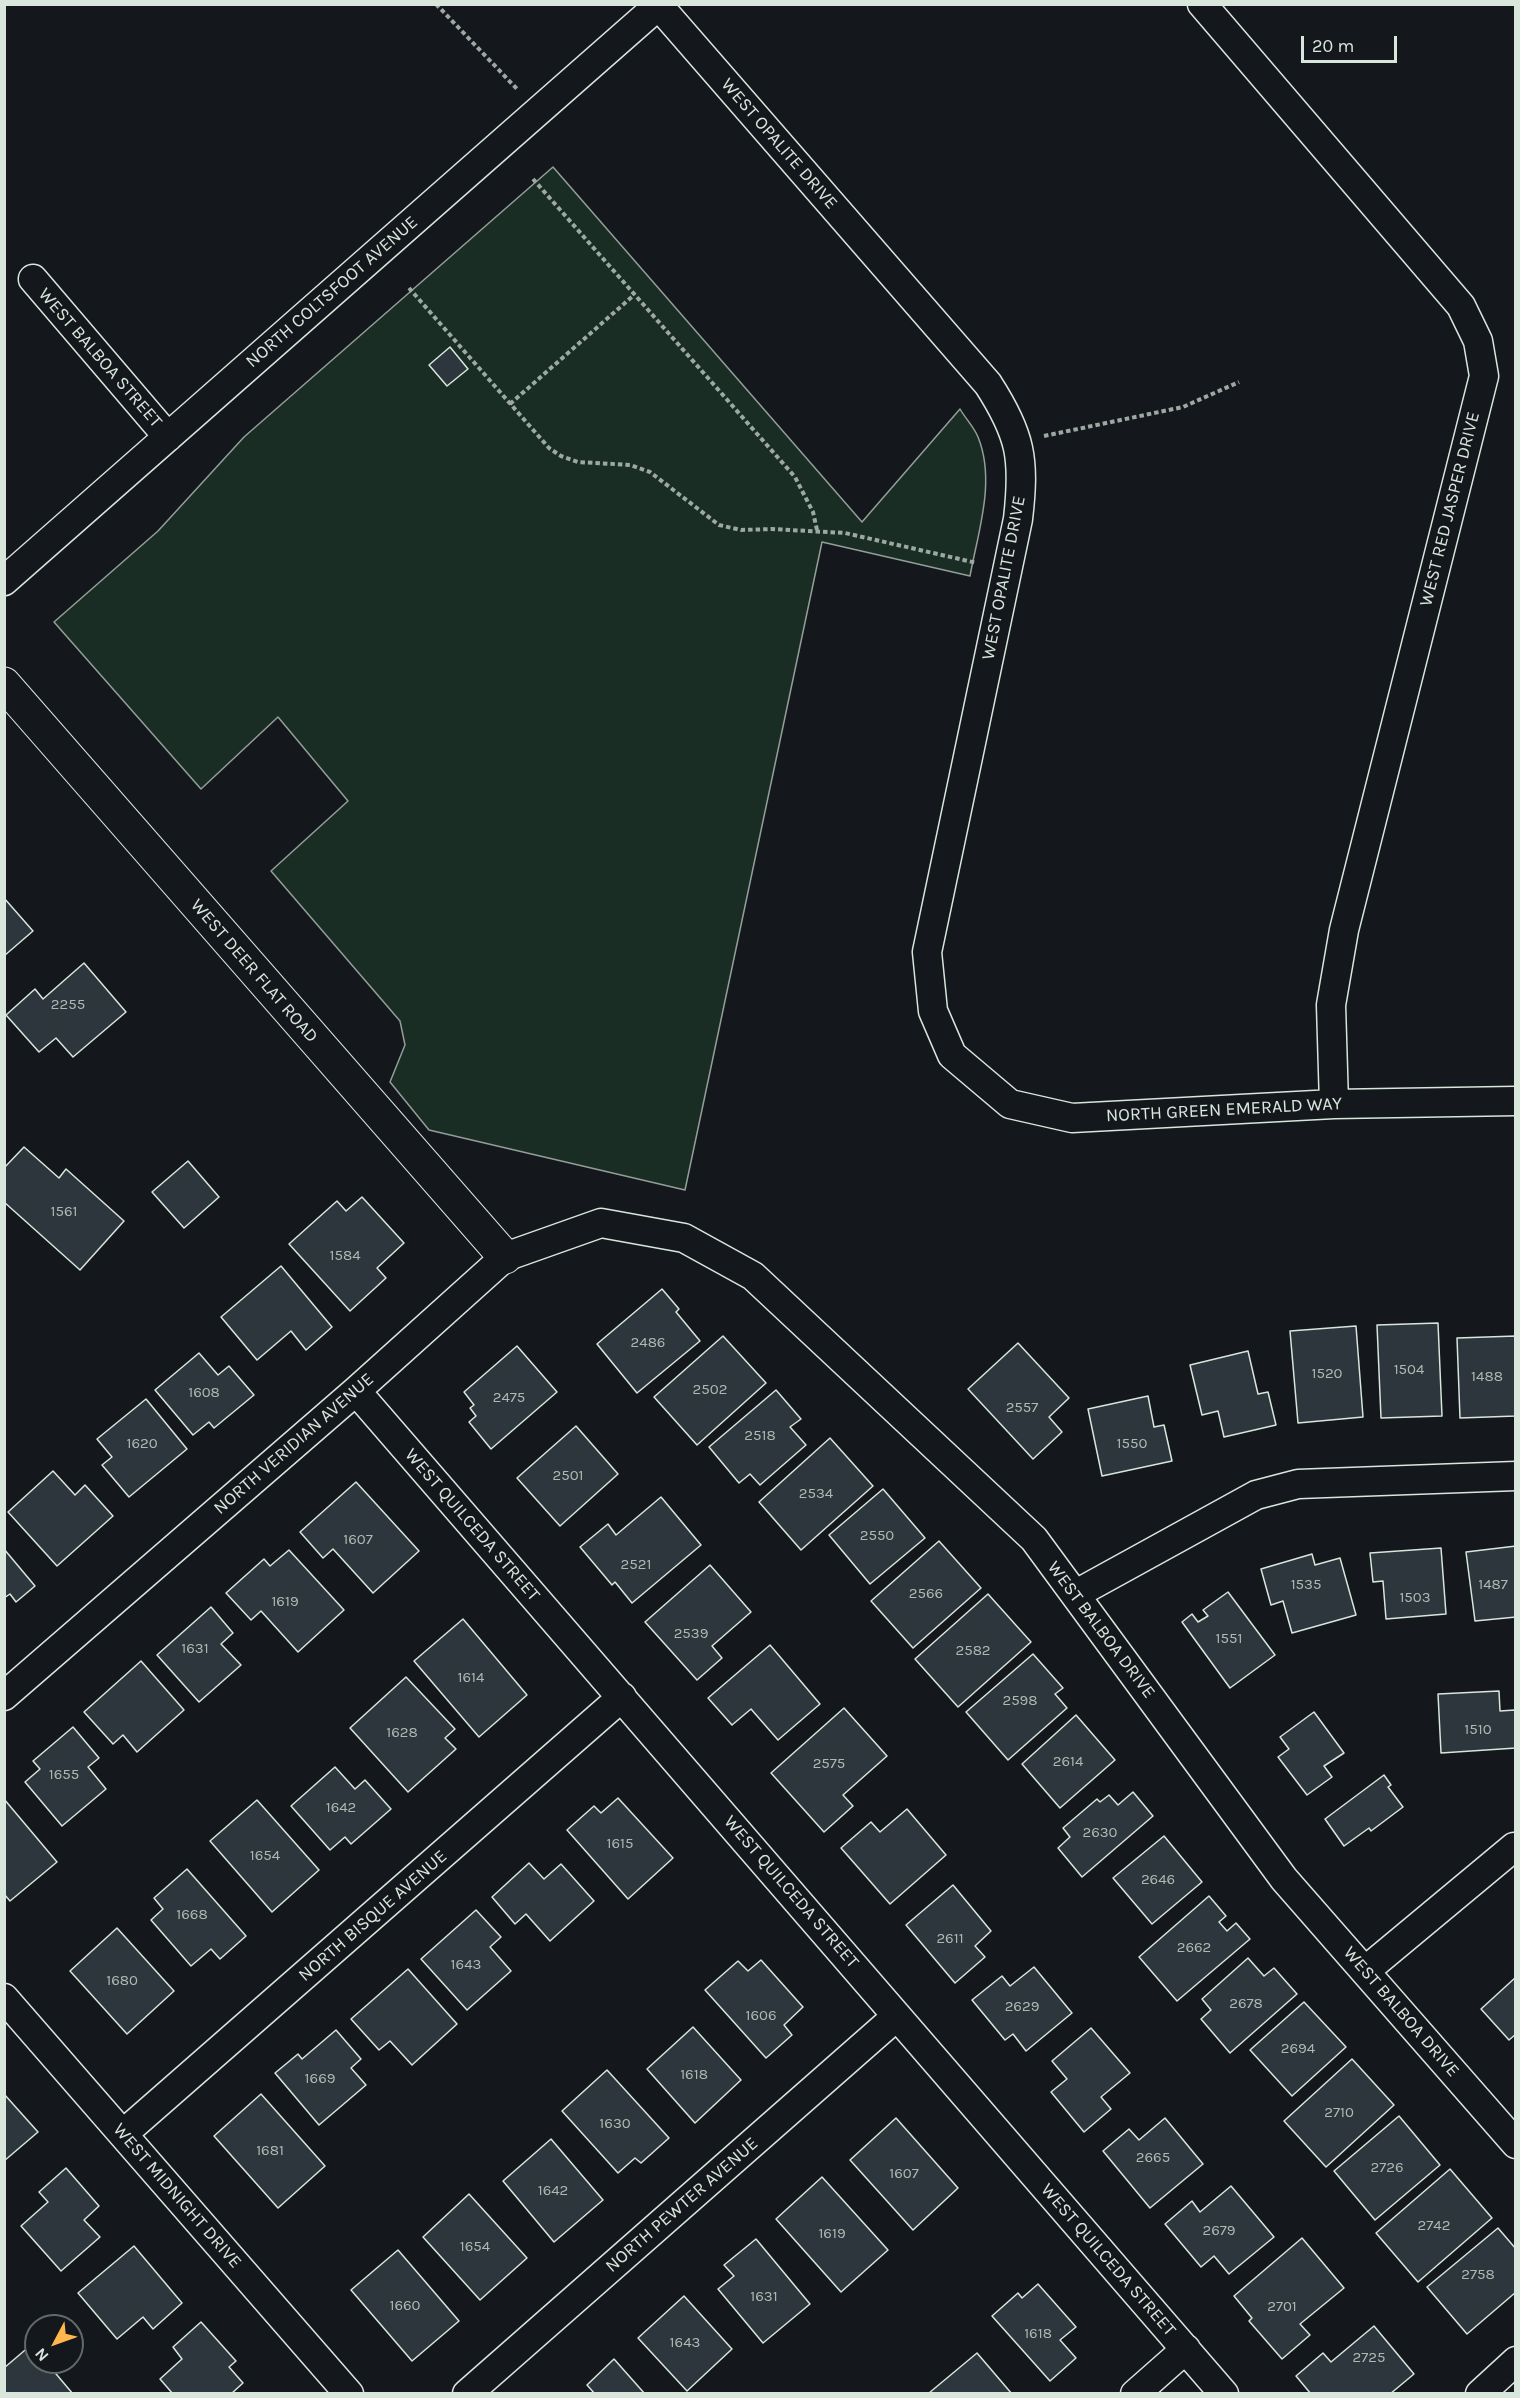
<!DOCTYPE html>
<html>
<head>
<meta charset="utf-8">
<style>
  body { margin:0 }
  #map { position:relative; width:1520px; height:2398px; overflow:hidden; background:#14181c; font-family:Karla,sans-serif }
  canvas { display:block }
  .frame { position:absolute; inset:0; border:6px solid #d8e6dc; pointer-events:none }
  .north { position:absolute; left:24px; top:2314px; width:60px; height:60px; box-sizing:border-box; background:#14181c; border:2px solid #626a69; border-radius:50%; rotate:229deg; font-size:16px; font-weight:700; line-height:24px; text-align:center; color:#d8e6dc }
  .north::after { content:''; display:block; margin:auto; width:21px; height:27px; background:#ffb74d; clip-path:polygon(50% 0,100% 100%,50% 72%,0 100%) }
  .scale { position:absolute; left:1301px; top:36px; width:96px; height:27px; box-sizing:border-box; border:3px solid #d8e6dc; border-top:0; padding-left:8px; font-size:18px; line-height:21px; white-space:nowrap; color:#d8e6dc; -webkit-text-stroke:4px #14181c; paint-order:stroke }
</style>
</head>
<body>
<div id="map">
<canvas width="1520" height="2398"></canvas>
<div class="frame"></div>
<div class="north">N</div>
<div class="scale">20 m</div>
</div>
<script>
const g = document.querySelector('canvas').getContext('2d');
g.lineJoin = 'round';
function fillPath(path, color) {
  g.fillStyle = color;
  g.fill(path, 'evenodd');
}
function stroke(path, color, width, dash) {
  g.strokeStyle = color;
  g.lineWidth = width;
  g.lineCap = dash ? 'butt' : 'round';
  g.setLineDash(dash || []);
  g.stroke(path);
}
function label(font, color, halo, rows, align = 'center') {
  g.font = font + ' Karla,sans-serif';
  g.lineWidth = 4.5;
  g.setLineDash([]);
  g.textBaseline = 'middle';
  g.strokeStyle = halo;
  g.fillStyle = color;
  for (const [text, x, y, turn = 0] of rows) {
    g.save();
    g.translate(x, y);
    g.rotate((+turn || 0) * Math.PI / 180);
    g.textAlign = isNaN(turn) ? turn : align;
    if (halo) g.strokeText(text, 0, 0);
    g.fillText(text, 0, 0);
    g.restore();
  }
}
const green = new Path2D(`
  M 553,167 L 862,522 L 960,409 C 965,418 974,427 978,437 C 996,481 978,532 970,576 L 822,542 L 685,1190 L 429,1130 L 390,1082 L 405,1045 L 400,1021 L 271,871 L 348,801 L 278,717 L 201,789 L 54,622 L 158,531 L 244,437 Z`);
fillPath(green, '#1a2d24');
stroke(green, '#939e99', 1.5);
const building = new Path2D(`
  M 450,347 L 468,369 L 447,386 L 429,365 Z
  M 4,898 L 33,931 L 4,956 Z
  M 84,963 L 126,1012 L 73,1057 L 56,1038 L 39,1052 L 6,1015 L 35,989 L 43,999 Z
  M 24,1147 L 59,1178 L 66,1169 L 124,1221 L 80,1270 L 4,1202 L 4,1168 Z
  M 188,1161 L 219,1197 L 184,1228 L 152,1192 Z
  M 362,1197 L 404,1243 L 377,1268 L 386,1278 L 350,1311 L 289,1244 L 337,1201 L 346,1211 Z
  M 281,1266 L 332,1327 L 306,1350 L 291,1331 L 257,1360 L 221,1317 Z
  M 662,1289 L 679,1309 L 676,1312 L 700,1341 L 637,1393 L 597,1344 Z
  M 1438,1323 L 1442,1416 L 1381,1418 L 1377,1325 Z
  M 1356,1326 L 1363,1417 L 1298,1423 L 1290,1331 Z
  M 723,1336 L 766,1383 L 697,1445 L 654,1397 Z
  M 1516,1336 L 1516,1416 L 1460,1418 L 1457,1338 Z
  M 1018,1343 L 1069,1398 L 1049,1417 L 1062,1432 L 1033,1459 L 968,1389 Z
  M 517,1346 L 557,1392 L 491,1449 L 469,1422 L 476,1416 L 470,1408 L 474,1405 L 464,1392 Z
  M 1248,1351 L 1258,1394 L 1268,1392 L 1276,1425 L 1224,1437 L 1218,1411 L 1202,1415 L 1190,1365 Z
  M 199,1353 L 218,1375 L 229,1366 L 254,1395 L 214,1428 L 209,1422 L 193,1435 L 155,1390 Z
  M 776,1390 L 801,1419 L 790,1427 L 806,1445 L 760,1485 L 750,1474 L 739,1483 L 709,1447 Z
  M 1148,1396 L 1154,1427 L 1164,1425 L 1172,1461 L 1102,1476 L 1088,1409 Z
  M 146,1399 L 187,1449 L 129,1497 L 102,1465 L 112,1457 L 97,1439 Z
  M 576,1426 L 618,1474 L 560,1526 L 517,1478 Z
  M 830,1438 L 873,1486 L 801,1550 L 759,1502 Z
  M 53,1471 L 75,1495 L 85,1485 L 113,1516 L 57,1566 L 8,1512 Z
  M 356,1482 L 419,1551 L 373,1593 L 333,1549 L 323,1558 L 300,1532 Z
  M 883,1489 L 925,1538 L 870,1584 L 829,1535 Z
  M 661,1497 L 701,1545 L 632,1603 L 615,1582 L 612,1585 L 580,1547 L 608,1524 L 616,1535 Z
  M 939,1541 L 981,1588 L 913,1648 L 871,1601 Z
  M 1516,1546 L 1516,1617 L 1475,1621 L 1466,1552 Z
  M 1441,1548 L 1446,1614 L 1386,1619 L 1383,1581 L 1373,1582 L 1370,1553 Z
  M 4,1549 L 35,1586 L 16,1602 L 10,1594 L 4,1598 Z
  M 289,1550 L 344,1610 L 298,1652 L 261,1611 L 251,1620 L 226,1593 L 264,1559 L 270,1566 Z
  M 1312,1554 L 1315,1565 L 1340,1558 L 1356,1615 L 1292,1633 L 1283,1601 L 1271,1605 L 1261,1569 Z
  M 710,1565 L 751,1612 L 712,1646 L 722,1658 L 697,1680 L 645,1622 Z
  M 1228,1592 L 1275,1655 L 1230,1688 L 1182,1622 L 1192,1614 L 1198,1622 L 1208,1616 L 1203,1610 Z
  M 988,1594 L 1031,1642 L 958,1707 L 915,1659 Z
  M 211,1607 L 233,1633 L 221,1644 L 241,1665 L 199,1702 L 157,1655 Z
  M 463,1619 L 527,1695 L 479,1737 L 414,1661 Z
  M 770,1645 L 820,1704 L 778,1740 L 751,1709 L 732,1725 L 708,1698 Z
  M 1033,1654 L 1063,1688 L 1055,1694 L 1067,1708 L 1008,1760 L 966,1712 Z
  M 141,1661 L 184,1710 L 137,1752 L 123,1735 L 113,1744 L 84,1712 Z
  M 406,1677 L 455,1729 L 445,1738 L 456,1749 L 408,1792 L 350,1728 Z
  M 1499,1691 L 1500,1711 L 1515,1710 L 1516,1748 L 1441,1753 L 1438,1694 Z
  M 844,1708 L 887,1756 L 843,1795 L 853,1806 L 824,1832 L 771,1773 Z
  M 1314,1712 L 1344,1753 L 1324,1766 L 1332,1777 L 1307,1795 L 1278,1757 L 1289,1749 L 1280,1737 Z
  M 1076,1715 L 1115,1760 L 1060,1808 L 1022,1764 Z
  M 73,1727 L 99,1758 L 88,1767 L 106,1789 L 62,1826 L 25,1782 L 40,1769 L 33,1761 Z
  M 335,1767 L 355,1789 L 365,1780 L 391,1809 L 351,1844 L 345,1837 L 330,1850 L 291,1806 Z
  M 1384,1775 L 1391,1785 L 1388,1787 L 1403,1807 L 1371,1831 L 1369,1828 L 1344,1846 L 1325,1819 Z
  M 1133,1792 L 1153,1816 L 1082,1877 L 1058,1848 L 1070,1837 L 1063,1828 L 1097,1799 L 1100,1802 L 1109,1795 L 1118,1805 Z
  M 618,1798 L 673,1858 L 628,1899 L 567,1830 L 594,1806 L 601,1813 Z
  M 4,1799 L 57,1862 L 10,1901 L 4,1894 Z
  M 257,1800 L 319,1870 L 272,1912 L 210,1841 Z
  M 907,1809 L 946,1855 L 890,1904 L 841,1848 L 871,1822 L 880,1832 Z
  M 1164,1836 L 1202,1882 L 1152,1924 L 1113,1878 Z
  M 529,1863 L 544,1879 L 561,1864 L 594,1901 L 550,1941 L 526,1914 L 515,1924 L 492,1897 Z
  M 187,1869 L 246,1936 L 220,1959 L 211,1949 L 191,1966 L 151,1920 L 163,1909 L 154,1898 Z
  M 953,1885 L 991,1931 L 975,1946 L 985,1957 L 955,1983 L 906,1925 Z
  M 1209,1896 L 1226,1916 L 1219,1922 L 1227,1931 L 1236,1923 L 1250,1939 L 1177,2001 L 1139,1957 Z
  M 476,1910 L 501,1937 L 490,1947 L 511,1971 L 467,2010 L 421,1959 Z
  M 117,1928 L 174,1991 L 127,2034 L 70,1971 Z
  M 1248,1958 L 1264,1976 L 1274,1968 L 1297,1994 L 1230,2053 L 1201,2019 L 1211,2010 L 1202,1999 Z
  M 761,1960 L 803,2007 L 784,2025 L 792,2035 L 766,2058 L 705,1990 L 738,1961 L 748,1971 Z
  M 1034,1967 L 1072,2013 L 1026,2051 L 1013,2034 L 1005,2040 L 972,2000 L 1002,1976 L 1010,1986 Z
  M 408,1969 L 457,2024 L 412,2065 L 390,2041 L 379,2050 L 351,2019 Z
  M 1516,1977 L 1516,2034 L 1509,2040 L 1481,2009 Z
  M 1304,2002 L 1346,2047 L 1292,2096 L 1250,2050 Z
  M 693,2027 L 741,2080 L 695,2123 L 647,2069 Z
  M 1091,2028 L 1130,2073 L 1101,2097 L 1111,2109 L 1084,2132 L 1051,2092 L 1067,2079 L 1052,2061 Z
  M 336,2030 L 361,2059 L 351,2068 L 366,2085 L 319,2125 L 275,2073 L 298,2054 L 302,2059 Z
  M 1352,2059 L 1394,2105 L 1326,2167 L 1284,2121 Z
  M 607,2070 L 669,2138 L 641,2163 L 635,2158 L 618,2173 L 562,2111 Z
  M 4,2094 L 38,2132 L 4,2161 Z
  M 261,2094 L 325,2166 L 278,2208 L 214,2136 Z
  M 1399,2116 L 1440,2165 L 1375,2220 L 1334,2171 Z
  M 896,2118 L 958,2188 L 913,2230 L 850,2160 Z
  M 1165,2118 L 1203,2164 L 1150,2208 L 1103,2151 L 1129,2129 L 1139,2140 Z
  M 551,2139 L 603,2200 L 554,2242 L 503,2181 Z
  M 66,2168 L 99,2206 L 84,2220 L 100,2237 L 61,2271 L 21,2226 L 48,2202 L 39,2192 Z
  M 1450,2169 L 1492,2218 L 1418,2282 L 1376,2233 Z
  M 822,2177 L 888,2250 L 841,2292 L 776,2219 Z
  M 1231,2186 L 1274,2237 L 1229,2274 L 1214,2256 L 1201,2267 L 1165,2224 L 1192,2201 L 1200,2212 Z
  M 469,2194 L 527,2258 L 480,2300 L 423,2237 Z
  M 1498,2228 L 1516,2249 L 1516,2292 L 1467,2334 L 1427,2287 Z
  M 1302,2238 L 1344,2288 L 1300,2324 L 1310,2335 L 1282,2359 L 1249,2321 L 1252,2318 L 1234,2296 Z
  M 756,2239 L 810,2304 L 763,2343 L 718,2289 L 734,2276 L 724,2265 Z
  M 134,2246 L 182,2303 L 153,2329 L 143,2317 L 117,2339 L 78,2293 Z
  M 398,2250 L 459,2321 L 412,2361 L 351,2290 Z
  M 1038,2284 L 1076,2327 L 1060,2340 L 1076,2358 L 1050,2381 L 992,2316 L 1018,2293 L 1022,2298 Z
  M 684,2296 L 732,2349 L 687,2391 L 638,2338 Z
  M 201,2322 L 236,2361 L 229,2367 L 243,2383 L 231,2394 L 173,2394 L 160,2379 L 182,2359 L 173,2347 Z
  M 1374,2326 L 1414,2374 L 1390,2394 L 1311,2394 L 1296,2376 L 1323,2353 L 1331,2362 Z
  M 31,2345 L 36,2351 L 36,2362 L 46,2362 L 73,2394 L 4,2394 L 4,2368 Z
  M 977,2353 L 1012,2394 L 930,2394 L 929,2393 Z
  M 614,2359 L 645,2394 L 595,2394 L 587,2385 Z`);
fillPath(building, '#2c363c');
stroke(building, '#d8e6dc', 1.5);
const minor = new Path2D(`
  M 1202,4 L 1461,306 L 1478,341 L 1484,376 L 1344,930 L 1331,1005 L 1334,1104
  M 659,6 L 988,384 C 1021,435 1025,459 1018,519 L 927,952 L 933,1011 L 952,1055 L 1010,1104 L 1072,1118 L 1334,1104 L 1516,1101
  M 33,279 L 168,437
  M 4,581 L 660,4
  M 356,1391 L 1224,2394
  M 1076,1594 L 1256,1495 L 1298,1484 L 1516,1476
  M 4,1696 L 356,1391 L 505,1257 L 601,1223 L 684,1238 L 753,1276 L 1034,1539 L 1284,1879 L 1516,2144
  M 1365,1971 L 1514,1847
  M 4,1998 L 349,2394
  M 123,2134 L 622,1697
  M 467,2394 L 897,2016
  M 1135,2394 L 1186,2349
  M 1480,2394 L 1516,2361`);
const tertiary = new Path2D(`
  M 4,684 L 505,1257`);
stroke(minor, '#d8e6dc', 31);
stroke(tertiary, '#d8e6dc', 35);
stroke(new Path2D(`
  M 436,4 L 517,89
  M 533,179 L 795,477 L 813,512 L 817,530
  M 409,288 L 549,448 L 561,456 L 578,462 L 630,465 L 650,472 L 719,525 L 741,530 L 772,529 L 845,533 L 977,563
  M 510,404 L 634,295
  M 1044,436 L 1183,407 L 1239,382`), '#9da8a2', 4, [4.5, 3]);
stroke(minor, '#14181c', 28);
stroke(tertiary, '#14181c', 33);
label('15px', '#adbab4', null, [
  ["2255",68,1005],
  ["1561",64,1212],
  ["1584",345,1256],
  ["2486",648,1343],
  ["1504",1409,1370],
  ["1520",1327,1374],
  ["1488",1487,1377],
  ["2502",710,1390],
  ["1608",204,1393],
  ["2475",509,1398],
  ["2557",1022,1408],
  ["2518",760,1436],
  ["1620",142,1444],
  ["1550",1132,1444],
  ["2501",568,1476],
  ["2534",816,1494],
  ["2550",877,1536],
  ["1607",358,1540],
  ["2521",636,1565],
  ["1535",1306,1585],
  ["1487",1493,1585],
  ["2566",926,1594],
  ["1503",1415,1598],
  ["1619",285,1602],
  ["2539",691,1634],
  ["1551",1229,1639],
  ["1631",195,1649],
  ["2582",973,1651],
  ["1614",471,1678],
  ["2598",1020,1701],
  ["1510",1478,1730],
  ["1628",402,1733],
  ["2614",1068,1762],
  ["2575",829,1764],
  ["1655",64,1775],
  ["1642",341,1808],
  ["2630",1100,1833],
  ["1615",620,1844],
  ["1654",265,1856],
  ["2646",1158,1880],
  ["1668",192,1915],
  ["2611",950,1939],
  ["2662",1194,1948],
  ["1643",466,1965],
  ["1680",122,1981],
  ["2678",1246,2004],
  ["2629",1022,2007],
  ["1606",761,2016],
  ["2694",1298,2049],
  ["1618",694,2075],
  ["1669",320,2079],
  ["2710",1339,2113],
  ["1630",615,2124],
  ["1681",270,2151],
  ["2665",1153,2158],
  ["2726",1387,2168],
  ["1607",904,2174],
  ["1642",553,2191],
  ["2742",1434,2226],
  ["2679",1219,2231],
  ["1619",832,2234],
  ["1654",475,2247],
  ["2758",1478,2275],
  ["1631",764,2297],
  ["1660",405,2306],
  ["2701",1282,2307],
  ["1618",1038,2334],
  ["1643",685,2343],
  ["2725",1369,2358]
]);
label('18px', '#d8e6dc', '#14181c', [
  ["WEST OPALITE DRIVE",779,144,49],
  ["NORTH COLTSFOOT AVENUE",332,292,-41],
  ["WEST BALBOA STREET",100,358,49],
  ["WEST RED JASPER DRIVE",1450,509,-76],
  ["WEST OPALITE DRIVE",1004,578,-79],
  ["WEST DEER FLAT ROAD",254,971,49],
  ["NORTH GREEN EMERALD WAY",1224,1110,-3],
  ["NORTH VERIDIAN AVENUE",294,1444,-41],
  ["WEST QUILCEDA STREET",472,1525,49],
  ["WEST BALBOA DRIVE",1101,1630,53],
  ["WEST QUILCEDA STREET",791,1892,49],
  ["NORTH BISQUE AVENUE",373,1916,-41],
  ["WEST BALBOA DRIVE",1401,2012,49],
  ["WEST MIDNIGHT DRIVE",177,2196,49],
  ["NORTH PEWTER AVENUE",682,2205,-41],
  ["WEST QUILCEDA STREET",1108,2260,49]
]);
</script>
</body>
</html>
